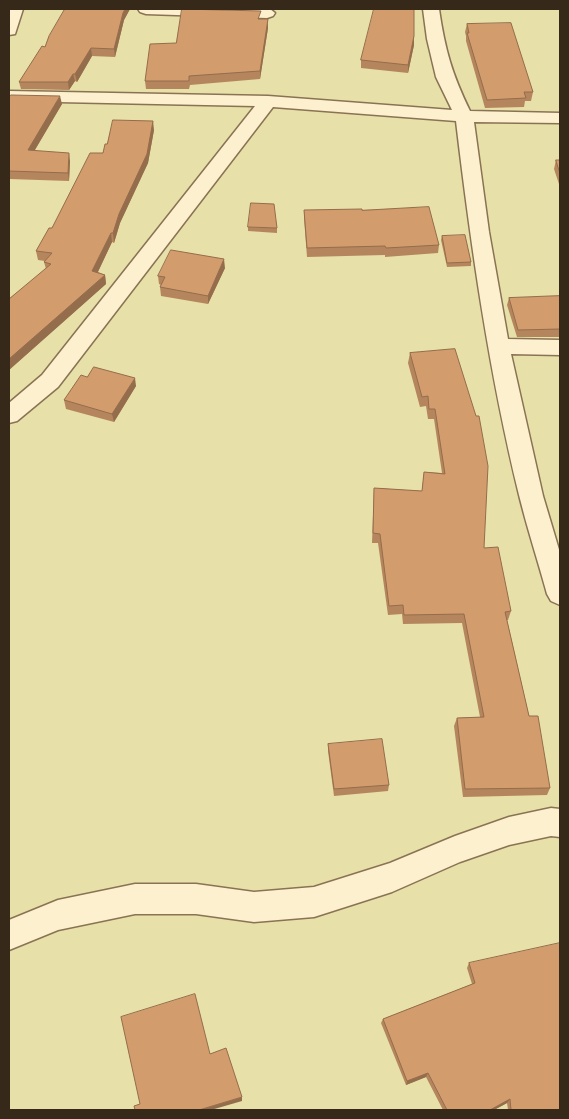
<!DOCTYPE html>
<html>
<head>
<meta charset="utf-8">
<style>
  body { margin:0 }
  #map { position:relative; width:569px; height:1119px; overflow:hidden; background:#f1e3bb; font-family:"Playfair Display",serif }
  canvas { display:block }
  .frame { position:absolute; inset:0; border:10px solid #37291a; pointer-events:none }
</style>
</head>
<body>
<div id="map">
<canvas width="569" height="1119"></canvas>
<div class="frame"></div>
</div>
<script>
const g = document.querySelector('canvas').getContext('2d');
g.lineJoin = 'round';
function fillPath(path, color) {
  g.fillStyle = color;
  g.fill(path, 'evenodd');
}
function stroke(path, color, width, dash) {
  g.strokeStyle = color;
  g.lineWidth = width;
  g.lineCap = dash ? 'butt' : 'round';
  g.setLineDash(dash || []);
  g.stroke(path);
}
fillPath(new Path2D(`
  M 9,9 L 560,9 L 560,1110 L 9,1110 Z`), '#e7e0a8');
const street = new Path2D(`
  M 9,9 L 23,9 L 15,34 L 9,35 Z
  M 138,9 L 270,9 L 275,13 L 273,16 L 267,18 L 146,14 L 140,12 Z
  M 423,9 L 439,9 C 445,50 452,74 470,111 L 560,113 L 560,123 L 474,122 L 489,232 L 508,339 L 560,340 L 560,355 L 511,354 L 543,496 L 560,553 L 560,605 L 551,601 L 547,594 C 538,561 527,528 519,495 C 489,372 471,247 456,121 L 273,107 L 58,387 L 17,421 L 9,423 L 9,403 L 42,375 L 255,106 L 9,101 L 9,91 L 268,96 L 452,110 L 436,77 L 427,39 Z
  M 551,808 L 560,809 L 560,837 L 551,836 L 509,845 L 460,862 L 392,892 L 314,917 L 254,922 L 196,914 L 135,914 L 58,930 L 9,950 L 9,920 L 58,900 L 135,884 L 196,884 L 254,892 L 314,887 L 390,863 L 455,836 L 509,817 Z`);
stroke(street, '#8a7354', 3);
fillPath(street, '#fcf0ce');
fillPath(new Path2D(`
  M 65,9 L 130,9 L 124,20 L 115,57 L 92,56 L 77,82 L 75,81 L 69,90 L 21,89 L 19,82 L 45,47 Z
  M 374,9 L 414,9 L 414,45 L 408,73 L 361,68 L 361,60 L 374,12 Z
  M 261,19 L 268,28 L 260,79 L 190,85 L 189,89 L 146,89 L 145,81 L 176,43 Z
  M 467,24 L 533,92 L 531,101 L 525,101 L 524,107 L 485,108 L 466,41 L 466,36 L 465,32 Z
  M 9,98 L 62,104 L 35,150 L 70,161 L 69,181 L 9,179 Z
  M 154,130 L 148,163 L 120,223 L 114,243 L 112,242 L 98,272 L 105,275 L 106,284 L 9,370 L 9,299 L 46,269 L 44,262 L 45,261 L 38,260 L 36,251 L 103,153 L 107,144 Z
  M 556,160 L 560,160 L 560,187 L 554,169 Z
  M 304,210 L 362,210 L 439,245 L 438,253 L 385,257 L 385,255 L 307,257 L 304,218 Z
  M 248,227 L 277,228 L 277,233 L 248,231 Z
  M 442,236 L 471,262 L 471,266 L 447,267 L 441,240 Z
  M 225,268 L 208,304 L 161,296 L 160,287 L 161,285 L 159,284 L 158,276 Z
  M 560,296 L 560,337 L 517,337 L 507,305 L 509,298 Z
  M 455,349 L 484,548 L 511,611 L 508,620 L 507,620 L 529,716 L 550,788 L 547,795 L 463,797 L 454,726 L 457,718 L 480,717 L 462,623 L 403,624 L 402,614 L 388,615 L 378,543 L 372,543 L 374,488 L 422,491 L 424,472 L 442,473 L 434,419 L 428,419 L 426,406 L 420,407 L 408,363 L 410,353 Z
  M 87,377 L 136,386 L 114,422 L 66,409 L 64,400 Z
  M 328,744 L 389,785 L 388,791 L 334,796 L 328,751 Z
  M 469,963 L 560,1110 L 508,1110 L 507,1103 L 494,1110 L 443,1110 L 426,1077 L 406,1085 L 381,1023 L 383,1019 L 472,984 L 467,968 Z`), '#b5865e');
fillPath(new Path2D(`
  M 125,9 L 130,9 L 124,20 L 115,57 L 114,49 L 123,13 Z
  M 268,19 L 268,28 L 260,79 L 260,71 Z
  M 414,36 L 414,45 L 408,73 L 408,65 Z
  M 91,48 L 92,56 L 77,82 L 75,74 Z
  M 73,74 L 75,81 L 69,90 L 68,82 Z
  M 60,96 L 62,104 L 30,158 L 28,150 Z
  M 153,121 L 154,130 L 148,163 L 120,223 L 114,243 L 113,233 L 119,214 Z
  M 69,153 L 70,161 L 69,181 L 68,173 Z
  M 111,233 L 112,242 L 94,280 L 92,271 Z
  M 224,259 L 225,268 L 208,304 L 208,296 Z
  M 105,275 L 106,284 L 9,370 L 9,359 Z
  M 135,378 L 136,386 L 114,422 L 112,414 Z
  M 428,1073 L 426,1077 L 406,1085 L 407,1081 Z
  M 242,1097 L 242,1101 L 211,1110 L 199,1110 Z
  M 510,1099 L 507,1103 L 494,1110 L 490,1110 Z`), '#946d4c');
const building = new Path2D(`
  M 65,9 L 125,9 L 123,13 L 114,49 L 91,48 L 75,74 L 73,74 L 68,82 L 19,82 L 42,46 L 45,47 L 49,36 Z
  M 182,9 L 261,11 L 258,19 L 268,19 L 260,71 L 189,76 L 189,81 L 145,81 L 150,44 L 176,43 Z
  M 374,9 L 414,9 L 414,36 L 408,65 L 361,60 Z
  M 511,23 L 533,92 L 524,92 L 526,98 L 487,100 L 467,33 L 469,33 L 467,24 Z
  M 11,95 L 60,96 L 28,150 L 69,153 L 68,173 L 9,171 L 9,98 Z
  M 113,120 L 153,121 L 147,154 L 119,214 L 113,233 L 111,233 L 92,271 L 105,275 L 9,359 L 9,299 L 51,264 L 44,262 L 52,253 L 36,251 L 49,228 L 52,228 L 90,153 L 103,153 L 105,144 L 107,144 Z
  M 556,160 L 560,160 L 560,173 Z
  M 251,203 L 274,204 L 277,228 L 248,227 Z
  M 429,207 L 439,245 L 386,248 L 385,246 L 307,248 L 304,210 L 362,209 L 362,210 Z
  M 465,235 L 471,262 L 447,263 L 442,236 Z
  M 171,250 L 224,259 L 208,296 L 160,287 L 165,277 L 158,276 Z
  M 560,296 L 560,329 L 518,330 L 509,298 Z
  M 455,349 L 476,416 L 479,416 L 488,466 L 484,548 L 498,547 L 511,611 L 505,612 L 529,716 L 538,716 L 550,788 L 465,789 L 457,718 L 484,717 L 464,614 L 404,615 L 403,605 L 389,606 L 380,534 L 373,533 L 374,488 L 422,491 L 424,472 L 445,474 L 435,409 L 429,409 L 428,396 L 422,397 L 410,353 Z
  M 94,367 L 135,378 L 112,414 L 64,400 L 81,375 L 87,377 Z
  M 382,739 L 389,785 L 334,789 L 328,744 Z
  M 560,943 L 560,1110 L 511,1110 L 510,1099 L 490,1110 L 447,1110 L 428,1073 L 407,1081 L 383,1019 L 475,983 L 469,963 Z
  M 195,994 L 210,1054 L 226,1048 L 242,1097 L 199,1110 L 135,1110 L 134,1106 L 140,1104 L 121,1017 Z`);
fillPath(building, '#d39c6d');
stroke(building, '#946d4c', 1);
</script>
</body>
</html>
